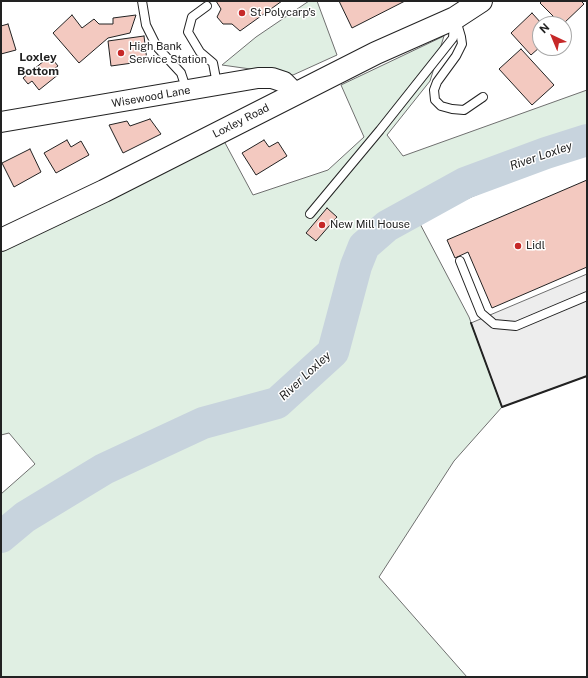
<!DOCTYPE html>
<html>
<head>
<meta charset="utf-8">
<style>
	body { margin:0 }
	#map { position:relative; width:588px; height:678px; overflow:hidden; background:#fff; font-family:"Public Sans",sans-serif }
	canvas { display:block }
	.frame { position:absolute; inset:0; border:2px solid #222; pointer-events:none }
	.north { position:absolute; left:532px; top:16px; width:40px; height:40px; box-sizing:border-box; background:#fff; border:1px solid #a7a7a7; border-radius:50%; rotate:316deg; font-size:11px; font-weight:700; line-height:16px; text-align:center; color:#222 }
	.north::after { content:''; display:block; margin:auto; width:14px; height:18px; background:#c62828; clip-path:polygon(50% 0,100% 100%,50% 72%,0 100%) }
</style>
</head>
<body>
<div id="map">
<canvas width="588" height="678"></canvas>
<div class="frame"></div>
<div class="north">N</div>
</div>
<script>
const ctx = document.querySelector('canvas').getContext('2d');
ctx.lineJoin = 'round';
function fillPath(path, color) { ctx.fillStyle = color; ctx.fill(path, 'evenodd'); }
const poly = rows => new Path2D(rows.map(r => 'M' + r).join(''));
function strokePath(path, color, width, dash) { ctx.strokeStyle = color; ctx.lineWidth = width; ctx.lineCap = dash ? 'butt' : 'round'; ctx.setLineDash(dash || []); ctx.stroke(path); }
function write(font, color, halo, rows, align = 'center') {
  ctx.font = font + ' "Public Sans",sans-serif'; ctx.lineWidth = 3; ctx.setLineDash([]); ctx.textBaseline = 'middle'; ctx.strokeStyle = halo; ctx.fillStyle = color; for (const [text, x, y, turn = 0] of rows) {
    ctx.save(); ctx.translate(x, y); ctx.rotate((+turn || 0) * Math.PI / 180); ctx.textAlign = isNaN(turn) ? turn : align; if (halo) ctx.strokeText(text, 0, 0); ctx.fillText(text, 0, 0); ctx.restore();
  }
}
const green = poly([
	[309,1,317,1,337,55,293,75,222,65,256,37,309,1],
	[444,36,430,81,387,135,403,156,587,90,587,147,418,220,469,317,502,407,454,461,379,577,467,677,1,677,1,494,35,464,9,433,1,435,1,250,224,141,253,195,328,170,364,137,341,85,444,36]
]);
const parking = poly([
	[587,274,587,376,502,407,471,323,587,274]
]);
const river = poly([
	[1,537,25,517,104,469,203,423,277,403,333,352,356,266,364,246,387,226,465,183,546,153,587,140]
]);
const building = poly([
	[216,1,282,1,240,31,232,24,223,24,217,17,221,9,216,1],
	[339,1,405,1,352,28,339,1],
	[542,1,581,1,584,4,563,24,561,24,540,3,542,1],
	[532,13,542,24,540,24,540,47,531,55,511,33,532,13],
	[72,15,82,28,94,19,99,24,113,24,113,18,136,15,130,33,108,38,79,63,53,33,72,15],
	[8,24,16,50,1,54,1,26,8,24],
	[144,36,147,61,111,66,108,41,144,36],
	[521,49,554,85,532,105,499,69,521,49],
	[50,56,58,66,54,69,59,74,39,90,32,81,28,84,23,78,50,56],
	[150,119,161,134,123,153,109,125,127,121,130,126,150,119],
	[67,140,71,147,81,141,89,155,56,173,44,153,67,140],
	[264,140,269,147,278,142,287,156,256,175,242,153,264,140],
	[30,149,41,172,14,187,2,163,30,149],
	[587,180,587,267,492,308,468,252,455,258,447,240,587,180],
	[327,208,337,217,316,241,306,233,327,208]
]);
const service = poly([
	[142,1,146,25,157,47,181,73,187,91],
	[207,6,192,17,188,32,200,52,213,63,217,84],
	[456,20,461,37,462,44,456,56,437,82,434,90,435,100,441,106,452,109,464,110,483,97],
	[310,214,380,130,453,38,454,21],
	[460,261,481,313,494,324,516,326,587,296]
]);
const tertiary = poly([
	[1,122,258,78,272,78,284,82,296,94]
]);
const secondary = poly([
	[1,240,104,191,376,53,455,18,481,1]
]);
const wall = poly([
	[471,323,502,407,587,376]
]);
const markers = [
	[242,13,4,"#c62828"],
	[121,53,4,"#c62828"],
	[322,225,4,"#c62828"],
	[518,246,4,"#c62828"]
];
const poiNames = [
	["St Polycarp's",250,13],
	["High Bank",129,47],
	["Service Station",129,60],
	["New Mill House",330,225],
	["Lidl",526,246]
];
const streetNames = [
	["Wisewood Lane",151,97,-10],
	["Loxley Road",241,121,-27]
];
const neighbourhoodNames = [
	["Loxley",38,57],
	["Bottom",38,71]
];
const waterNames = [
	["River Loxley",541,156,-19],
	["River Loxley",305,376,-43]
];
fillPath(green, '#e0efe3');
strokePath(green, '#6f6f6f', 1);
fillPath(parking, '#ededed');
strokePath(parking, '#6f6f6f', 1);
strokePath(river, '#c7d3dd', 32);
fillPath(building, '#f3c9c0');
strokePath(building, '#222', 1);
strokePath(service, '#222', 10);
strokePath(tertiary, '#222', 22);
strokePath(secondary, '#222', 24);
strokePath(service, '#fff', 8);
strokePath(tertiary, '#fff', 20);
strokePath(secondary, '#fff', 22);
strokePath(wall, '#222', 2);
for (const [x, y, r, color] of markers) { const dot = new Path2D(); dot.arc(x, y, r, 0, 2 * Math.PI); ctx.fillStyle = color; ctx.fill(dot); strokePath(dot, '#fff', 1.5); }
write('11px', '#222', '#fff', poiNames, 'left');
write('11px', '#222', '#fff', streetNames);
write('bold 12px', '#222', '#fff', neighbourhoodNames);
write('italic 12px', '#222', '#fff', waterNames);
</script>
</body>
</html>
